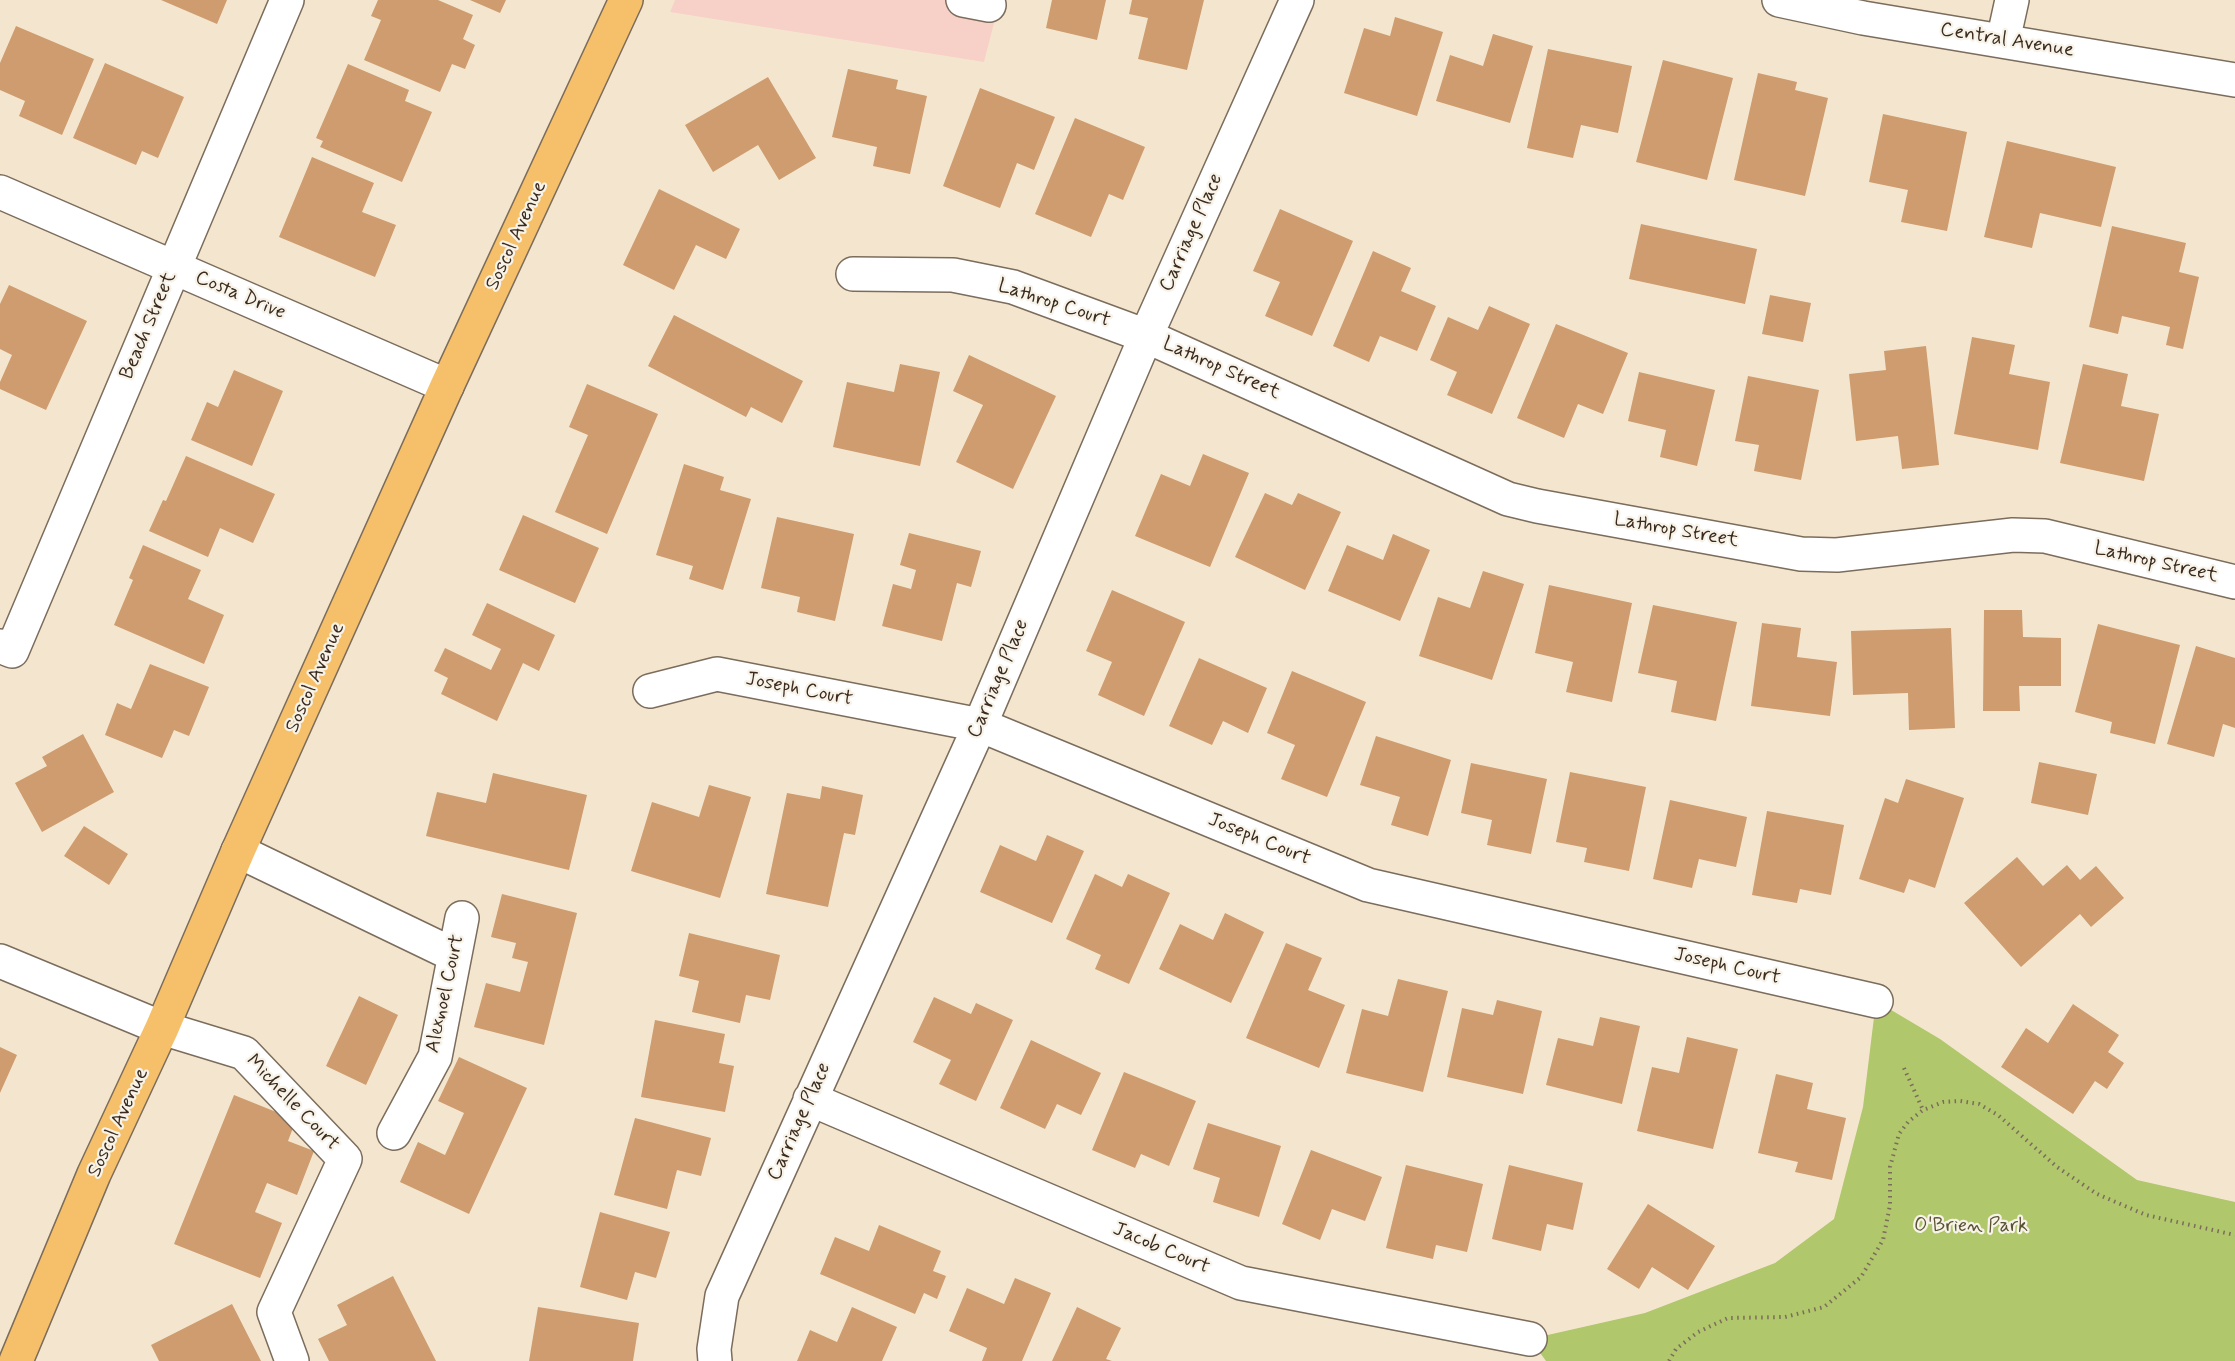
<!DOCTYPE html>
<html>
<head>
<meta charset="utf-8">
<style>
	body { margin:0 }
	canvas { display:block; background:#f4e6ce }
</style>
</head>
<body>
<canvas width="2235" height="1361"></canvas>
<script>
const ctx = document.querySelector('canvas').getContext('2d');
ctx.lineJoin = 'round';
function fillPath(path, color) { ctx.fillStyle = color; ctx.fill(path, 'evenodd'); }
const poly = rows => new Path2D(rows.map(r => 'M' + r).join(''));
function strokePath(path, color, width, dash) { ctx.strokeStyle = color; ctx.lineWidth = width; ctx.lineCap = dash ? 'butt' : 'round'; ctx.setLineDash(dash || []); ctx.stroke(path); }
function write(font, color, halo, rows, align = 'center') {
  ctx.font = font + ' Mynerve,sans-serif'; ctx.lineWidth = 4.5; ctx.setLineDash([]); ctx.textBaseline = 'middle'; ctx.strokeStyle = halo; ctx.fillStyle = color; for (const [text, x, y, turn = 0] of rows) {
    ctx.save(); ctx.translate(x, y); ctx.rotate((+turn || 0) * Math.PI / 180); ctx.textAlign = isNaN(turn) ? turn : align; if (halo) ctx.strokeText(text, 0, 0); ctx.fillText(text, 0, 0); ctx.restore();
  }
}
const built = poly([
	[675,0,1000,0,984,62,670,12]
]);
const green = poly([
	[1876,1001,1940,1039,2137,1180,2235,1202,2235,1361,1546,1361,1530,1339,1645,1313,1775,1263,1834,1219,1863,1107]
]);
const building = poly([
	[161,0,227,0,217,24],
	[378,0,438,0,473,15,463,39,475,45,465,69,452,64,440,92,364,60,381,20,371,16],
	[470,0,506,0,500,13],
	[1052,0,1106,0,1097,40,1046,28],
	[1132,0,1204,0,1187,70,1138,59,1148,18,1129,14],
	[1395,17,1443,32,1417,116,1344,93,1364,28,1390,36],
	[16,26,94,59,62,135,19,116,25,101,0,90,0,63],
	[1493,34,1533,46,1510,123,1436,101,1450,55,1483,66],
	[1548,49,1632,66,1618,133,1581,125,1573,158,1527,148],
	[1663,60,1733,78,1707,180,1636,162],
	[105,63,184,97,158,158,142,151,136,165,73,138],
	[348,64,409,90,405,101,432,112,402,182,320,147,323,141,316,138],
	[848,69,898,80,896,89,927,96,910,174,873,166,877,147,832,137],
	[1758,73,1797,82,1795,90,1828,98,1805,196,1734,180],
	[768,77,816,158,779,180,758,145,713,172,685,125],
	[980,88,1055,117,1034,170,1017,163,1000,208,943,186],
	[1883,114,1967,132,1947,231,1901,222,1908,190,1869,182],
	[1075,118,1145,147,1123,200,1109,194,1091,237,1035,214],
	[2007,141,2116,167,2101,227,2040,213,2032,248,1984,237],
	[312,157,374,183,362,212,396,225,375,277,279,237],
	[659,189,740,229,726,259,696,245,674,290,623,265],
	[1280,209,1353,241,1312,336,1265,316,1280,282,1253,271],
	[1641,224,1757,249,1745,304,1629,279],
	[2112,226,2186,243,2179,272,2199,277,2183,349,2166,345,2170,327,2122,316,2118,334,2089,327],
	[1373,251,1411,268,1401,291,1436,306,1417,351,1380,336,1369,362,1333,346],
	[9,285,87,321,46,410,0,389,0,382,12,355,0,349,0,304],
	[1770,295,1811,303,1803,342,1762,334],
	[1489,306,1530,324,1492,414,1447,395,1457,372,1430,360,1448,317,1478,330],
	[674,315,803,381,782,423,751,407,746,417,648,366],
	[1556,324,1628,353,1603,414,1578,404,1564,438,1517,418],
	[1972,337,2015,345,2009,374,2050,382,2038,450,1954,434],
	[1926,346,1939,465,1902,469,1898,436,1856,441,1849,374,1886,370,1884,351],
	[969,355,1056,396,1013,489,956,462,983,405,953,391],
	[900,364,940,372,920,466,833,447,847,382,894,392],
	[2083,364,2128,374,2121,406,2159,414,2144,481,2060,463],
	[234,370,283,391,252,466,191,440,207,402,218,407],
	[1639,372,1715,390,1697,466,1660,457,1666,430,1628,421],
	[1748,376,1819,390,1801,480,1754,471,1759,445,1735,441],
	[587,384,658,414,607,534,555,512,588,435,569,427],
	[1203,454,1249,473,1210,567,1135,536,1161,474,1190,486],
	[186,456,275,494,253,543,220,528,208,557,149,531,163,500,166,501],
	[684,464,724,477,720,490,751,499,723,590,689,579,693,566,656,555],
	[1265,493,1292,505,1298,493,1341,512,1305,590,1235,557],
	[523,515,599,548,575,603,499,570],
	[777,517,854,534,835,621,797,612,800,597,761,588],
	[909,533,981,551,971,587,957,583,942,641,882,626,893,584,911,589,916,570,900,565],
	[1393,534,1430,550,1400,621,1328,591,1347,545,1383,560],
	[143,545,201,570,188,599,224,615,204,664,114,625,133,580,129,578],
	[1483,571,1524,584,1492,680,1419,656,1438,597,1470,608],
	[1549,585,1632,603,1612,702,1566,692,1573,662,1535,653],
	[1112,590,1185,622,1144,716,1098,695,1112,662,1086,651],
	[487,603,555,635,539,671,523,663,497,721,441,694,448,678,434,671,445,648,491,670,501,649,472,635],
	[1653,605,1737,622,1716,721,1671,712,1677,681,1638,673],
	[1984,610,2022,610,2023,637,2061,638,2061,686,2019,686,2020,711,1983,711],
	[1762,623,1801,628,1797,657,1837,662,1830,716,1751,706],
	[2098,624,2180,645,2155,744,2110,733,2112,722,2075,712],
	[1951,628,1955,728,1909,730,1908,693,1853,695,1851,631],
	[2196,646,2235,658,2235,728,2223,724,2214,757,2167,744],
	[1199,658,1267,688,1248,733,1223,721,1212,745,1169,726],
	[150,664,209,687,189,736,174,730,162,758,105,735,117,703,131,709],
	[1292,671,1366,702,1327,797,1281,779,1295,745,1267,733],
	[83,734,114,792,42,832,15,783,47,766,42,757],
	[1376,736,1451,760,1428,836,1391,825,1400,797,1360,785],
	[2039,762,2097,774,2088,815,2031,803],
	[1471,763,1547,779,1531,854,1487,845,1492,820,1461,813],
	[1570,772,1646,787,1629,871,1584,862,1587,848,1556,842],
	[493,773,587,795,569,870,426,836,437,792,486,803],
	[1906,779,1964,798,1935,888,1909,879,1904,893,1859,879,1885,798,1898,803],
	[709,785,751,797,720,898,631,871,652,802,699,817],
	[822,786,863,795,855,835,844,833,828,907,766,894,787,793,820,799],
	[1670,800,1747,817,1736,867,1699,859,1692,888,1653,879],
	[1767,811,1844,825,1831,895,1800,889,1797,903,1752,895],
	[84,826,128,854,109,885,64,856],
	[1047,835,1084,851,1052,923,980,892,1000,845,1036,861],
	[2017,857,2043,886,2067,865,2080,880,2096,866,2124,898,2091,927,2080,914,2021,967,1964,903],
	[1095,874,1122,887,1128,874,1170,893,1129,984,1095,969,1101,955,1066,939],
	[502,894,577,913,544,1045,474,1027,486,983,520,992,528,962,512,958,516,943,491,937],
	[1225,913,1264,932,1231,1003,1159,969,1180,924,1213,940],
	[689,933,780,955,770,1000,746,995,740,1023,692,1012,699,981,679,976],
	[1286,943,1322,958,1308,990,1345,1005,1319,1068,1246,1038],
	[1398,979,1448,991,1423,1092,1346,1073,1362,1009,1388,1016],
	[359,996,398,1015,366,1085,326,1066],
	[934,997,971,1014,976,1003,1013,1020,976,1101,939,1084,951,1060,913,1042],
	[1497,1000,1542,1011,1523,1094,1447,1077,1462,1008,1493,1015],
	[2073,1004,2119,1035,2108,1052,2124,1063,2107,1089,2095,1081,2073,1114,2001,1067,2026,1028,2048,1043],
	[1600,1017,1640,1026,1622,1104,1546,1085,1558,1038,1593,1046],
	[655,1020,725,1034,719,1063,734,1066,725,1112,641,1097],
	[1687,1037,1738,1049,1713,1149,1637,1131,1652,1067,1679,1073],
	[1031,1040,1101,1073,1081,1115,1057,1104,1045,1129,1000,1108],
	[0,1047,17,1055,0,1093],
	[459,1057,527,1088,469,1214,400,1182,418,1142,445,1155,464,1113,438,1101],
	[1124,1072,1196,1101,1169,1166,1141,1154,1135,1168,1092,1150],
	[1776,1074,1813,1083,1807,1109,1846,1118,1832,1180,1795,1172,1798,1162,1758,1153],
	[234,1095,296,1120,288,1141,314,1151,297,1195,267,1183,255,1212,282,1223,260,1278,174,1244],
	[635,1118,711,1138,701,1176,677,1170,667,1209,614,1195],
	[1208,1123,1281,1146,1259,1217,1213,1202,1220,1178,1193,1169],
	[1311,1150,1382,1177,1365,1221,1332,1209,1320,1240,1282,1224],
	[1406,1165,1483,1184,1467,1252,1436,1245,1433,1259,1386,1248],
	[1509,1165,1583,1183,1573,1230,1547,1224,1541,1251,1492,1239],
	[1648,1204,1715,1246,1688,1290,1652,1267,1639,1289,1607,1269],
	[600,1212,670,1232,656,1278,635,1272,627,1300,580,1287],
	[879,1225,941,1251,933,1271,946,1276,937,1299,924,1293,915,1314,820,1274,835,1237,869,1251],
	[393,1276,436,1361,329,1361,318,1339,347,1325,337,1305],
	[1015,1278,1051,1293,1022,1361,982,1361,987,1348,949,1331,967,1288,1004,1304],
	[232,1304,261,1361,159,1361,151,1345],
	[538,1307,639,1323,633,1361,529,1361],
	[852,1307,897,1327,882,1361,797,1361,810,1330,837,1342],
	[1077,1307,1121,1328,1106,1359,1112,1361,1052,1361]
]);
const path = poly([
	[1904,1068,1923,1110],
	[1669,1361,1676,1349,1698,1332,1728,1318,1785,1317,1824,1307,1861,1277,1883,1240,1890,1205,1890,1167,1899,1134,1908,1122,1923,1110,1943,1102,1960,1101,1979,1104,1998,1115,2057,1167,2097,1194,2146,1215,2235,1235]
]);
const minor = poly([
	[963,0,989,5],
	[1779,0,1863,18,2235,80],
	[2003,41,2012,0],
	[0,192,447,386],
	[853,274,953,275,1013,287,1146,336,1508,499,1537,506,1801,554,1837,555,2013,535,2045,536,2235,582],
	[0,646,12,651,287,0],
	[650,691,717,674,980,725,1368,885,1876,1001],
	[238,851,454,955],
	[0,961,162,1028,244,1053,345,1159,274,1312,292,1361],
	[810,1099,1241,1283,1530,1339],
	[394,1133,435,1057,462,918],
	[715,1361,714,1349,722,1296,980,725,1146,336,1297,0]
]);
const major = poly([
	[16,1361,94,1174,162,1028,238,851,447,386,626,0]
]);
const streetNames = [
	["Central Avenue",2007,41,9],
	["Carriage Place",1192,233,-66],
	["Soscol Avenue",517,236,-65],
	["Costa Drive",240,296,23],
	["Lathrop Court",1054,304,18],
	["Beach Street",149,326,-67],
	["Lathrop Street",1221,369,24],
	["Lathrop Street",1676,531,10],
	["Lathrop Street",2156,563,13],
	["Soscol Avenue",316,678,-66],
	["Carriage Place",999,679,-67],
	["Joseph Court",799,690,11],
	["Joseph Court",1259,840,22],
	["Joseph Court",1727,967,13],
	["Alexnoel Court",446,994,-78],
	["Michelle Court",292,1103,46],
	["Carriage Place",800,1122,-66],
	["Soscol Avenue",119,1123,-65],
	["Jacob Court",1161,1249,23]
];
const parkNames = [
	["O'Brien Park",1971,1227]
];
fillPath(built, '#f7d1c8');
fillPath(green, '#b0c76c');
fillPath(building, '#ce9c6e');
strokePath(minor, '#7c6c5c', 36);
strokePath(major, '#7c6c5c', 36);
strokePath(path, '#7c6c5c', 4, [1.5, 4.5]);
strokePath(minor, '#fff', 33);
strokePath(major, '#f6c06b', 33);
write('20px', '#3b2a1e', '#f7f3e8', streetNames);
write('20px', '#585132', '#f7f3e8', parkNames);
</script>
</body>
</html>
